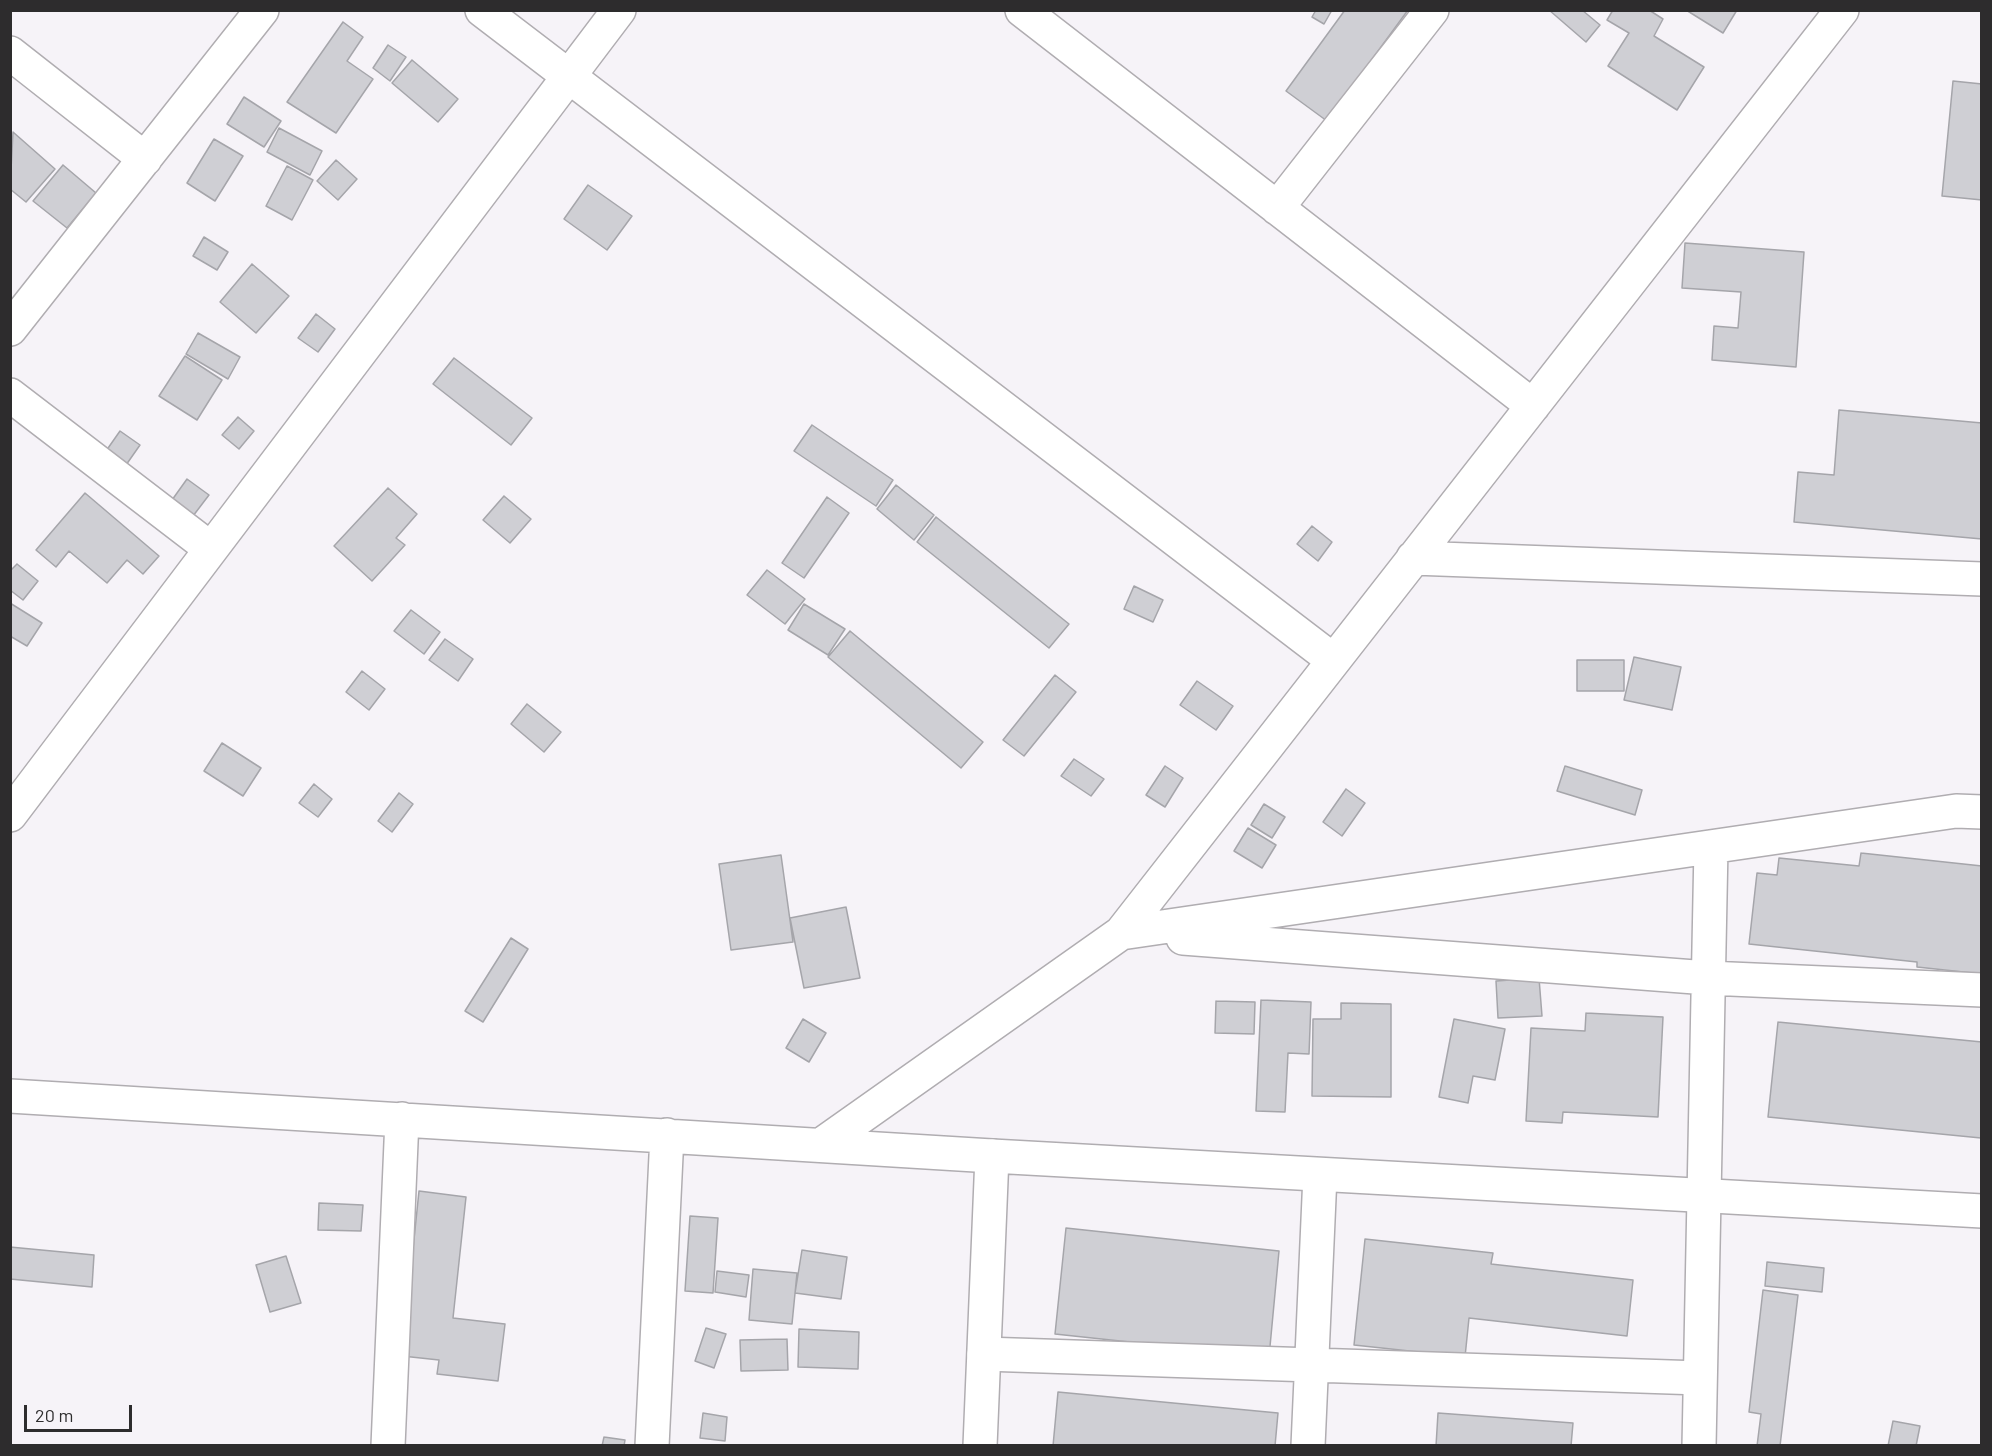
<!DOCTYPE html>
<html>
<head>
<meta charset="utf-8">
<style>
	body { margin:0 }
	#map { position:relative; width:1992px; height:1456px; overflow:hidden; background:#f6f3f8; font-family:Barlow,sans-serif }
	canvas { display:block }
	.frame { position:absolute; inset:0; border:12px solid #2d2c2d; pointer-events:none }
	.scale { position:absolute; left:24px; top:1405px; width:108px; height:27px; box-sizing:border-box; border:3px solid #2d2c2d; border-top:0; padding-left:8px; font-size:18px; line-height:21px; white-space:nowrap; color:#2d2c2d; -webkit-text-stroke:4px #f6f3f8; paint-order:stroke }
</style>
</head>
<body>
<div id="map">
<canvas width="1992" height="1456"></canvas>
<div class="frame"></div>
<div class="scale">20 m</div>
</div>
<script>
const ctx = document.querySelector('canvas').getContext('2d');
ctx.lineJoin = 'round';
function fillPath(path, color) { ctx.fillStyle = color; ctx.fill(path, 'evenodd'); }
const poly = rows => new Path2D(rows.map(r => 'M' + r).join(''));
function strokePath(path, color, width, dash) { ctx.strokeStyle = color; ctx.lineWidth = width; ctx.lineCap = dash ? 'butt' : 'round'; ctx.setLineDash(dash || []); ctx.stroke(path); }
const building = poly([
	[1316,10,1332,10,1324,24,1312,17,1316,10],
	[1345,10,1408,10,1327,121,1286,91,1345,10],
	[1549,10,1582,10,1600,25,1586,42,1549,10],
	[1613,10,1649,10,1663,19,1654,36,1704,67,1677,110,1608,66,1629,33,1607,20,1613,10],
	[1686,10,1737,10,1723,33,1686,10],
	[343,22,363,37,347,61,373,79,336,133,287,102,343,22],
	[388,45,406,57,390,81,373,68,388,45],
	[412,60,458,99,438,122,392,83,412,60],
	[1953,81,1982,84,1982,200,1942,196,1953,81],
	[244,97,281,121,264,147,227,124,244,97],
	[279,128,322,151,310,175,267,152,279,128],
	[13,132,55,169,26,202,10,189,13,132],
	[214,139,243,156,215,201,187,183,214,139],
	[336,160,357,179,338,200,317,181,336,160],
	[63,165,96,193,67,228,33,201,63,165],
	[287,166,313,180,292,220,266,206,287,166],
	[588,185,632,216,607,250,564,219,588,185],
	[204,237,228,252,217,270,193,256,204,237],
	[1685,243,1804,252,1796,367,1712,360,1714,326,1738,328,1741,292,1682,288,1685,243],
	[252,264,289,296,256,333,220,302,252,264],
	[316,314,335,329,318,352,298,338,316,314],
	[198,333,240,357,228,379,186,354,198,333],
	[185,356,222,380,197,420,159,396,185,356],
	[454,358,532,418,511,445,433,384,454,358],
	[1839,410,1982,423,1982,539,1794,522,1798,472,1834,475,1839,410],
	[238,417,254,431,239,449,222,435,238,417],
	[812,425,893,480,876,506,794,451,812,425],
	[120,431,140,445,126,465,106,451,120,431],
	[187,479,209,495,193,516,172,500,187,479],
	[896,485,934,515,914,540,877,509,896,485],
	[388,488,417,514,396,538,405,545,372,581,334,546,388,488],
	[85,493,159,556,143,574,127,560,107,583,69,551,56,567,36,550,85,493],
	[504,496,531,519,510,543,483,520,504,496],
	[827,497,849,513,804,578,782,563,827,497],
	[936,517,1069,624,1049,648,917,542,936,517],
	[1312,526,1332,542,1318,561,1297,544,1312,526],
	[17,564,38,581,23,600,10,590,10,571,17,564],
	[767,570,805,599,785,624,747,595,767,570],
	[1134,586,1163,600,1153,622,1124,609,1134,586],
	[10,603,42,623,27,646,10,636,10,603],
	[804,604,845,629,828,655,788,630,804,604],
	[411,610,440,632,424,654,394,631,411,610],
	[850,631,983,742,961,768,828,657,850,631],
	[445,639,473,659,458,681,429,660,445,639],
	[1634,657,1681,667,1672,710,1624,700,1634,657],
	[1577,660,1624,660,1624,691,1577,691,1577,660],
	[362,671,385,689,369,710,346,692,362,671],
	[1055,675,1076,692,1024,756,1003,740,1055,675],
	[1197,681,1233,706,1216,730,1180,705,1197,681],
	[527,704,561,732,544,752,511,724,527,704],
	[222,743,261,768,243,796,204,771,222,743],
	[1074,759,1104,779,1091,796,1061,776,1074,759],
	[1165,766,1183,778,1165,807,1146,795,1165,766],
	[1565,766,1642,790,1635,815,1557,791,1565,766],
	[314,784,332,799,318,817,299,803,314,784],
	[1346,789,1365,803,1342,836,1323,822,1346,789],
	[399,793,413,804,392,832,378,821,399,793],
	[1264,804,1285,817,1272,838,1251,825,1264,804],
	[1248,828,1276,845,1262,868,1234,851,1248,828],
	[1861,853,1982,866,1982,974,1917,967,1917,962,1749,944,1757,873,1777,875,1779,858,1859,866,1861,853],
	[781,855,793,942,731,950,719,864,781,855],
	[846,907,860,978,804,988,790,918,846,907],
	[511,938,528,949,483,1022,465,1011,511,938],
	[1539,978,1542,1016,1498,1018,1496,981,1539,978],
	[1261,1000,1311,1002,1309,1054,1288,1053,1285,1112,1256,1111,1261,1000],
	[1216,1001,1255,1002,1254,1034,1215,1033,1216,1001],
	[1341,1003,1391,1004,1391,1097,1312,1096,1313,1019,1341,1019,1341,1003],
	[1586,1013,1663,1017,1658,1117,1563,1112,1562,1123,1526,1121,1531,1028,1585,1031,1586,1013],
	[803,1019,826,1033,809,1062,786,1048,803,1019],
	[1454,1019,1505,1029,1495,1080,1473,1076,1468,1103,1439,1097,1454,1019],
	[1778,1022,1982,1042,1981,1138,1768,1117,1778,1022],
	[419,1191,466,1197,453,1318,505,1324,498,1381,437,1374,439,1360,402,1356,419,1191],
	[319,1203,363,1205,361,1231,318,1230,319,1203],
	[690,1216,718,1218,713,1293,685,1291,690,1216],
	[1066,1228,1279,1251,1269,1357,1055,1334,1066,1228],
	[1365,1239,1493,1253,1491,1264,1633,1280,1627,1336,1469,1318,1465,1357,1354,1345,1365,1239],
	[10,1247,94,1255,92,1287,10,1279,10,1247],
	[802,1250,847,1257,841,1299,795,1293,802,1250],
	[286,1256,301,1303,270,1312,256,1265,286,1256],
	[1767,1262,1824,1268,1822,1292,1765,1286,1767,1262],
	[753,1269,797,1273,792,1324,749,1320,753,1269],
	[717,1271,749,1275,746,1297,715,1292,717,1271],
	[1763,1290,1798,1295,1780,1446,1757,1446,1761,1414,1749,1412,1763,1290],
	[706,1328,726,1334,714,1368,695,1361,706,1328],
	[799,1329,859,1332,858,1369,798,1367,799,1329],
	[787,1339,788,1370,741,1371,740,1340,787,1339],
	[1058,1392,1278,1413,1275,1446,1053,1446,1058,1392],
	[703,1413,727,1417,725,1441,700,1438,703,1413],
	[1438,1413,1573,1423,1571,1446,1436,1446,1438,1413],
	[1893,1421,1920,1426,1916,1446,1888,1446,1893,1421],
	[604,1437,625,1440,624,1446,602,1446,604,1437]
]);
const minor = poly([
	[482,10,1333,660],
	[1022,10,1533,406],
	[10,53,145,159],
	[1277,208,1432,10],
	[10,329,262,10],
	[10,395,211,549],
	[1413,558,1982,579],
	[10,815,619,10],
	[1121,933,1842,10],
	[1183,938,1708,978,1982,990],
	[10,1096,992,1156],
	[821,1145,1121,933,1956,811,1982,812],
	[984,1354,1700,1378],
	[388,1446,402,1119],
	[652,1446,667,1135],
	[1308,1446,1320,1175],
	[1699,1446,1711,847]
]);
const tertiary = poly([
	[980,1446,992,1156,1982,1211]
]);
fillPath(building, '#cfcfd4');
strokePath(building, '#a5a5aa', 1.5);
strokePath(minor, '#b0adb1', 36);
strokePath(tertiary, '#b0adb1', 36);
strokePath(minor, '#fff', 33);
strokePath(tertiary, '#fff', 33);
</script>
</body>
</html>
